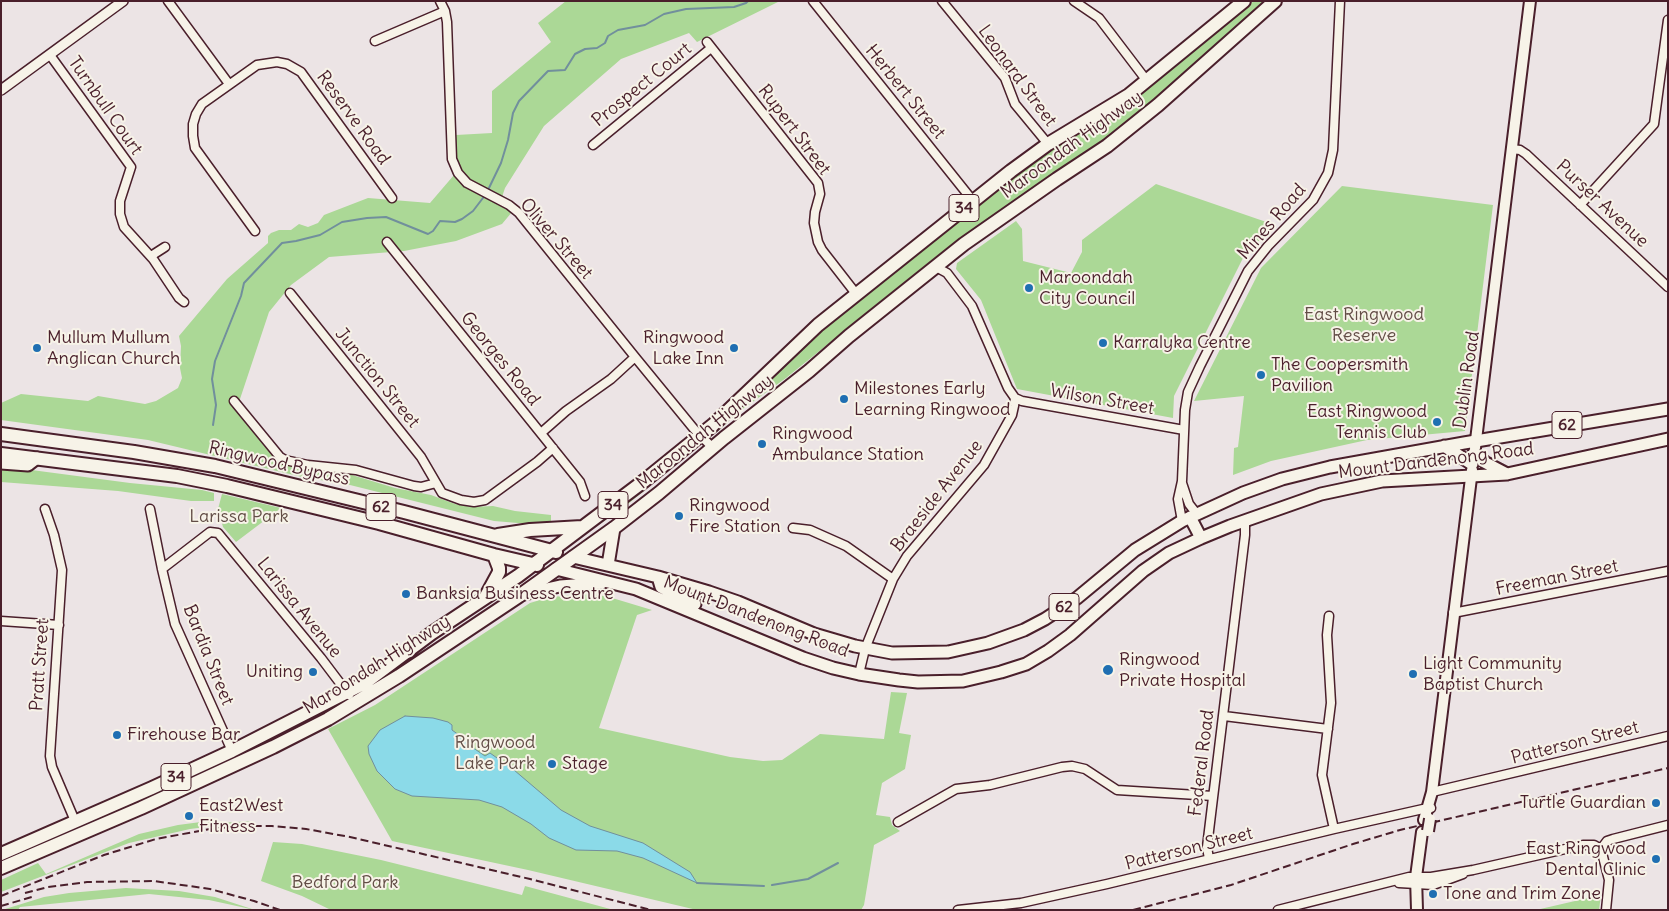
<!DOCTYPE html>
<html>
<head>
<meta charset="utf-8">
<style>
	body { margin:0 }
	#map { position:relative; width:1669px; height:911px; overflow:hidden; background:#ece4e5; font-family:Delius,sans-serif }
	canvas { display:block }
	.frame { position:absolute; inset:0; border:2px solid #4a1f2b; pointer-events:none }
</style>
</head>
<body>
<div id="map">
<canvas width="1669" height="911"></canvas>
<div class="frame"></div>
</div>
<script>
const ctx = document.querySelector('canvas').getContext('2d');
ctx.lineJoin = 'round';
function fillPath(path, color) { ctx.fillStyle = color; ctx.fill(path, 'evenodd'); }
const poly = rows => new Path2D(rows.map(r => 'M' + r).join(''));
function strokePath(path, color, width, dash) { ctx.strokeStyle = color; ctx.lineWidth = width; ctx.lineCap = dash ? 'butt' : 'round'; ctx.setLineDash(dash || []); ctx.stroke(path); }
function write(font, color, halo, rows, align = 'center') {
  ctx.font = font + ' Delius,sans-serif'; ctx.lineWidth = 4; ctx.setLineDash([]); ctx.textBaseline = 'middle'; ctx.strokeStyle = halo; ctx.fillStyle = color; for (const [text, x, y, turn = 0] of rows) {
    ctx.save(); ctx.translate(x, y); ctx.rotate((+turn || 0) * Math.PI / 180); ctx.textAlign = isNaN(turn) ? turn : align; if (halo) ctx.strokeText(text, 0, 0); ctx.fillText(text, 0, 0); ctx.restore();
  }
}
const green = poly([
	[566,1,655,2,780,1,697,42,689,33,621,59,544,126,505,188,502,197,470,180,460,169,456,159,456,135,492,133,492,91,551,42,538,23],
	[1254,1,1265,1,1146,108,1103,141,936,257,786,378,740,411,717,432,715,431,810,339,846,310,1021,171],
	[454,175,464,187,512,212,502,224,456,241,404,251,329,257,291,285,269,312,239,402,234,406,278,462,313,470,352,475,395,488,431,495,455,504,472,507,493,506,515,511,551,515,551,522,530,524,494,521,350,485,302,477,148,440,1,420,1,403,21,394,88,401,98,396,145,404,156,401,178,388,182,378,180,368,181,346,179,336,227,279,268,243,268,236,271,233,279,230,291,230,299,224,308,227,318,223,324,215,368,198,430,203],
	[1156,184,1275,225,1244,256,1174,396,1173,418,1017,389,981,300,956,269,957,263,1016,221,1022,229,1023,261,1071,273,1082,252,1082,240],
	[1342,186,1493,205,1465,431,1367,440,1271,461,1233,475,1234,448,1238,447,1244,396,1194,401,1261,268],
	[1,469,24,469,130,483,202,490,214,493,214,501,191,501,118,491,1,482],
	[643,490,644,491,623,508,571,544,570,543],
	[222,494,281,508,236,542,223,527,218,509],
	[592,594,609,597,652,610,637,615,599,728,730,757,763,761,782,760,820,734,884,739,891,692,907,693,899,733,911,735,905,769,882,783,876,815,890,817,892,825,900,831,874,845,864,905,861,910,697,910,528,870,392,841,328,729,375,705,530,603,550,597],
	[216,820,218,823,254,821,190,829,129,843,1,892,1,880,38,863,46,874,139,834,178,825],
	[273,842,302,844,381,860,522,895,525,886,614,910,331,910,302,896,261,881],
	[126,888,179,891,215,897,255,910,209,900,149,894,20,907,18,910,2,910,44,897,69,893],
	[1601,895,1599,910,1536,910]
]);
const water = poly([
	[405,716,433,718,448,722,452,725,452,730,467,741,466,743,485,756,490,753,514,770,561,810,590,826,643,843,690,872,697,883,643,858,617,851,576,850,549,838,531,824,502,807,479,800,412,796,395,789,377,771,369,754,368,746,380,730,405,716]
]);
const stream = poly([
	[488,190,501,163,508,140,513,113,519,101,548,71,565,70,575,54,585,49,597,48,605,43,608,36,618,30,645,25,664,14,686,9,734,7,746,3,748,1],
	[213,425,216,405,212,379,215,361,241,296,244,283,282,243,296,241,320,235,342,222,367,218,386,217,428,234,433,231,440,221,455,222,462,219,473,211,486,194],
	[697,883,764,886],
	[772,885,808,879,838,863]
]);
const minor = poly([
	[168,1,229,84],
	[440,1,445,11,447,22,452,159,458,173,467,183,509,205,519,213,635,357,694,429,713,448],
	[813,1,973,201],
	[942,1,1005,78,1015,104,1048,144],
	[1074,1,1099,18,1147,81],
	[375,41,445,11],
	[707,42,818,183,820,194,815,212,814,223,818,242,822,250,857,295],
	[50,55,131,167,120,201,120,214,124,227,153,259,179,298,184,302],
	[593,145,711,48],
	[1512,149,1520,150,1526,154,1668,287],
	[1580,205,1654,124,1668,20],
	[255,231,195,148,193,136,193,124,196,114,202,104,257,65,277,62,287,64,301,72,392,198],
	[387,242,580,482,585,496],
	[151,256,165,247],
	[290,293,421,457,442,493,461,500,474,502,485,500,537,462,553,448],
	[1015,398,1022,401,1184,430],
	[234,401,280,457,285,460,308,465,356,470,414,486,421,487,436,483],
	[541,433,566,411,611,379,635,357],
	[1182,483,1189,504,1196,513],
	[45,509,54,535,62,570,50,756,52,767,75,821],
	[150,509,162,569,175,624,232,751],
	[1182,521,1178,499,1182,481,1185,410,1188,392,1200,366,1248,271,1268,246,1313,200,1328,173,1333,150,1340,1],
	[793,528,810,530,846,546,893,579],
	[162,569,210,532,218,533,321,658,349,695],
	[1453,613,1668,571],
	[1329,616,1327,635,1331,703,1322,775,1334,829],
	[1,621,59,625],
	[859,674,865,649,893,579,907,556,984,465,1012,415,1014,406,1015,398,1008,388,972,306,947,273,936,267],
	[1224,716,1328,729],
	[1432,792,1668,736],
	[898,822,956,789,990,785,1062,767,1072,766,1085,769,1117,790,1213,796],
	[1601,849,1607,841,1613,839,1668,825],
	[1601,849,1609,880,1606,910],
	[1209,859,1207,847,1245,535,1245,521],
	[1399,883,1433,885,1463,874],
	[958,910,1021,903,1107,884,1334,829,1423,809,1431,808],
	[1278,910,1409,877,1431,877,1473,870,1583,845,1594,845,1601,849]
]);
const tertiary = poly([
	[1,90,123,1]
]);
const secondary = poly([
	[1475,448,1530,1],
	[1424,820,1432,792,1472,470],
	[1417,910,1416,877,1422,832]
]);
const primary = poly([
	[1444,446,1472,464],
	[1474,453,1486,463,1507,474],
	[1,463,28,465,37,458],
	[1190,517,1201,538],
	[573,557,658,577,709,592,738,602,814,634,855,646,892,653,948,652,988,643,1024,630,1045,619,1077,598,1135,550,1182,521,1243,493,1282,479,1330,467,1464,443,1668,409],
	[608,565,614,528],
	[556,569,636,589,803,658,833,668,859,674,899,680,918,682,963,681,1001,672,1026,664,1048,651,1070,635,1143,571,1169,553,1201,538,1230,526,1321,494,1382,481,1507,474,1668,439],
	[658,577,661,587,695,604],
	[524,594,560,586,602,583]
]);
const trunk = poly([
	[1,434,134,452,215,466,404,512,556,552],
	[1,454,177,476,227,486,379,523,494,555,537,565],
	[498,535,530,530,582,527],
	[486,596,499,572,499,568,494,555],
	[1,854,152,788,232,751,365,683,432,633,518,576,644,481,713,425,818,325,1011,171,1048,144,1129,95,1244,1],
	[1,868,141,808,273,747,328,719,399,676,519,596,614,528,659,493,724,438,809,371,849,336,964,244,1057,179,1107,146,1158,105,1275,1]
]);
const rail = poly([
	[25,893,48,887,87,882,154,881,210,889,254,901,280,910],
	[1,896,104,855,156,839,210,829,244,826,272,826,306,829,350,837,530,879,651,910],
	[1,906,35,896],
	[1133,910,1231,885,1353,844,1400,830,1668,768]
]);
const secondaryBridge = poly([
	[1428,831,1430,819]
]);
const markers = [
	[1029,288,5,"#1f6fb2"],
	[1103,343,5,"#1f6fb2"],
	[37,348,5,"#1f6fb2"],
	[734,348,5,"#1f6fb2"],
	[1261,375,5,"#1f6fb2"],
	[844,399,5,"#1f6fb2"],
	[1437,422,5,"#1f6fb2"],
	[762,444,5,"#1f6fb2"],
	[679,516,5,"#1f6fb2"],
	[406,594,5,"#1f6fb2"],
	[1108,670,6,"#1f6fb2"],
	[313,672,5,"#1f6fb2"],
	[1413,674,5,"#1f6fb2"],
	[117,735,5,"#1f6fb2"],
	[552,764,5,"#1f6fb2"],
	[1656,803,5,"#1f6fb2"],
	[189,816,5,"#1f6fb2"],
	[1656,859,5,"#1f6fb2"],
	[1433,894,5,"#1f6fb2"]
];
const shields = [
	[964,208,30],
	[1567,425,30],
	[613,505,30],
	[381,507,30],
	[1064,607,30],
	[176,777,30]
];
const shieldNames = [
	["34",964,208],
	["62",1567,425],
	["34",613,505],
	["62",381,507],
	["62",1064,607],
	["34",176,777]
];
const streetNames = [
	["Leonard Street",1017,76,54],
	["Prospect Court",642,85,-39],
	["Herbert Street",905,92,51],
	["Turnbull Court",105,106,55],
	["Reserve Road",353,118,54],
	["Rupert Street",794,130,53],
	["Maroondah Highway",1072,145,-36],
	["Purser Avenue",1602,204,43],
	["Mines Road",1272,222,-49],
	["Oliver Street",556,239,49],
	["Georges Road",500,359,51],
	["Junction Street",377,378,51],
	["Dublin Road",1467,380,-82],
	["Wilson Street",1102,400,10],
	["Maroondah Highway",705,432,-39],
	["Mount Dandenong Road",1436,461,-7],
	["Ringwood Bypass",279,464,13],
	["Braeside Avenue",937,496,-52],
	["Freeman Street",1557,578,-11],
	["Larissa Avenue",299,608,51],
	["Mount Dandenong Road",756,617,21],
	["Bardia Street",208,655,68],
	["Pratt Street",40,665,-86],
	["Maroondah Highway",377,665,-32],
	["Patterson Street",1575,743,-14],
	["Federal Road",1202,763,-83],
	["Patterson Street",1189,849,-14]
];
const poiNames = [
	["Maroondah",1039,278],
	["City Council",1039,299],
	["Mullum Mullum",47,338],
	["Anglican Church",47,359],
	["Ringwood",724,338,"right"],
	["Lake Inn",724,359,"right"],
	["Karralyka Centre",1113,343],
	["The Coopersmith",1271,365],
	["Pavilion",1271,386],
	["Milestones Early",854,389],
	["Learning Ringwood",854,410],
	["East Ringwood",1427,412,"right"],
	["Tennis Club",1427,433,"right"],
	["Ringwood",772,434],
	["Ambulance Station",772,455],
	["Ringwood",689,506],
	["Fire Station",689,527],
	["Banksia Business Centre",416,594],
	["Ringwood",1119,660],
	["Private Hospital",1119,681],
	["Light Community",1423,664],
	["Baptist Church",1423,685],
	["Uniting",303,672,"right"],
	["Firehouse Bar",127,735],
	["Stage",562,764],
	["Turtle Guardian",1646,803,"right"],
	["East2West",199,806],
	["Fitness",199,827],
	["East Ringwood",1646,849,"right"],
	["Dental Clinic",1646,870,"right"],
	["Tone and Trim Zone",1443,894]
];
const parkNames = [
	["East Ringwood",1364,315],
	["Reserve",1364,336],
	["Larissa Park",239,517],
	["Ringwood",495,743],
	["Lake Park",495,764],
	["Bedford Park",345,883]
];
fillPath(green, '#abd896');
fillPath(water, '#8bdae8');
strokePath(water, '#718f9c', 1);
strokePath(stream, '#718f9c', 2);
strokePath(minor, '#4a1f2b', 11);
strokePath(tertiary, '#4a1f2b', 12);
strokePath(secondary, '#4a1f2b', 14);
strokePath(primary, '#4a1f2b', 15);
strokePath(trunk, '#4a1f2b', 16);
strokePath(minor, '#f7f3e8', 8);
strokePath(tertiary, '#f7f3e8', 9);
strokePath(secondary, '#f7f3e8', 10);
strokePath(primary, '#f7f3e8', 11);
strokePath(trunk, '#f7f3e8', 12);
strokePath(rail, '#4a1f2b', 2, [8, 4]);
strokePath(secondaryBridge, '#4a1f2b', 14, []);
strokePath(secondaryBridge, '#f7f3e8', 10);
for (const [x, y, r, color] of markers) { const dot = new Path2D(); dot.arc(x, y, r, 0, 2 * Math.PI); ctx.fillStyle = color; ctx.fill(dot); strokePath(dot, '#f7f3e8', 2); }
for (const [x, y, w] of shields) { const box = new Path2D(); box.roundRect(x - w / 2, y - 13.5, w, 27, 4); ctx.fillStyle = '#f7f3e8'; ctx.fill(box); strokePath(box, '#4a1f2b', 1); }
write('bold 16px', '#4a1f2b', null, shieldNames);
write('18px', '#4a1f2b', '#f7f3e8', streetNames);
write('18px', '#4a1f2b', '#f7f3e8', poiNames, 'left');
write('18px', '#624d46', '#f7f3e8', parkNames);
</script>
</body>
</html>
